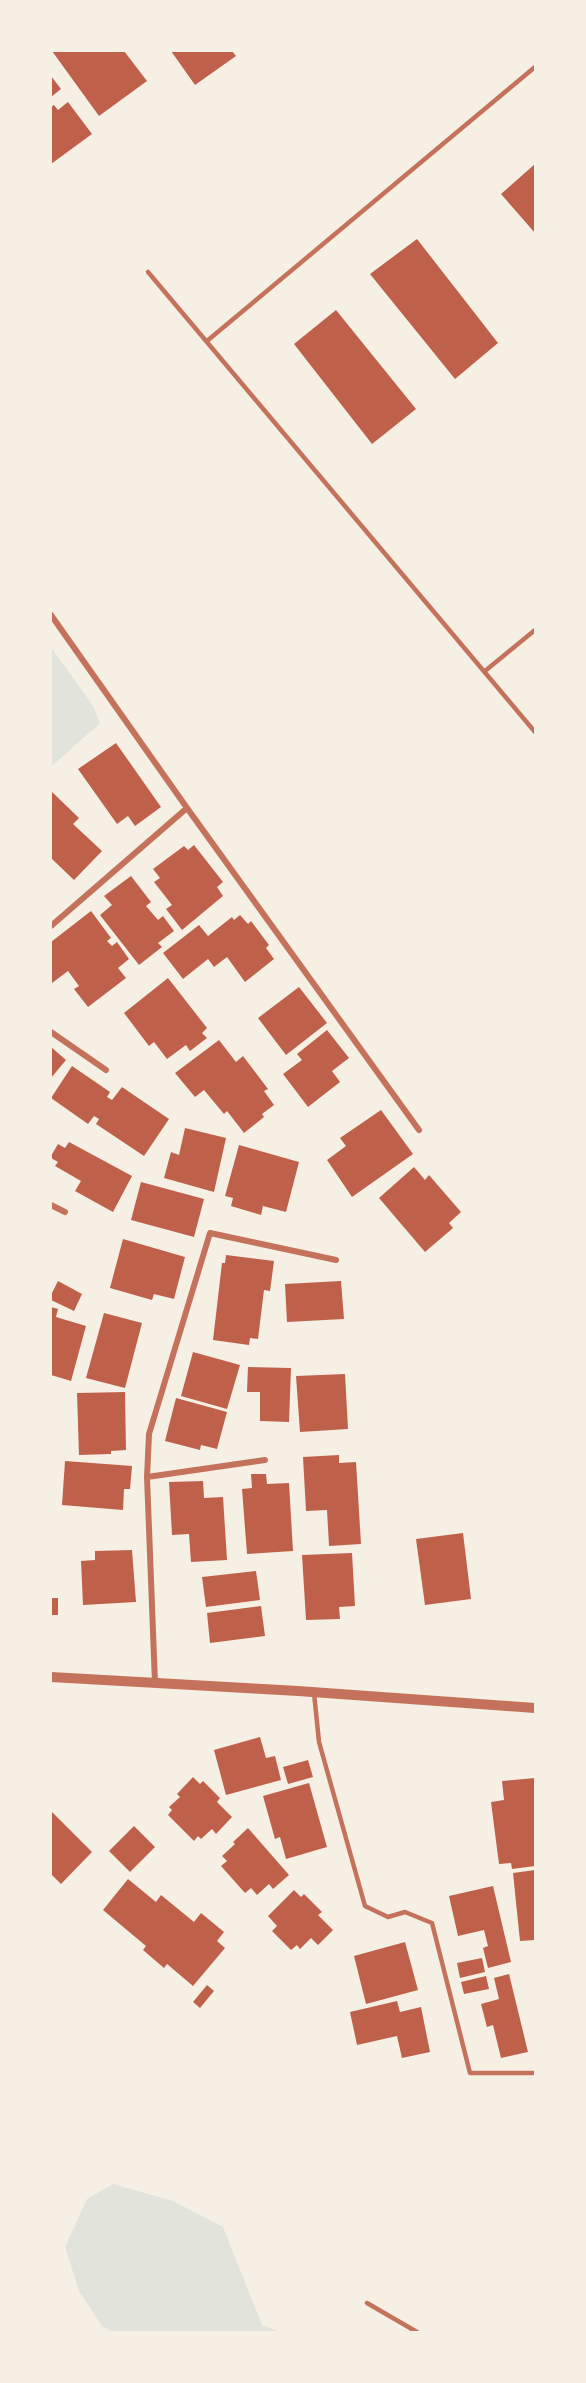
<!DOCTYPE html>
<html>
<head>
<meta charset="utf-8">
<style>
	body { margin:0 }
	#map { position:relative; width:586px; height:2383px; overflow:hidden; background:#f6efe4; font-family:"Libre Baskerville",serif }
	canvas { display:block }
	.frame { position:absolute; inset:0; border:52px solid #f6efe4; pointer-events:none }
</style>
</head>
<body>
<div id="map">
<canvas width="586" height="2383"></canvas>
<div class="frame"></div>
</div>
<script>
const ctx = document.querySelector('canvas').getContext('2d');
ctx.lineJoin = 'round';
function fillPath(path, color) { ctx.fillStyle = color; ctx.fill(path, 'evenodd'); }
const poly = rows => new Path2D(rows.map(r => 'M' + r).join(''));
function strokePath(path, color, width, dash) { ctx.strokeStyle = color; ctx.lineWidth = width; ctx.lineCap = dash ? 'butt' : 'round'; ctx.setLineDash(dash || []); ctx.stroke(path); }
const green = poly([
	[51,647,94,707,100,723,51,767],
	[113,2184,173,2201,223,2227,262,2325,280,2332,112,2332,102,2326,79,2291,65,2247,87,2199]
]);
const building = poly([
	[52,51,124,51,147,81,99,116],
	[171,51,232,51,236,56,195,85],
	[51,76,61,89,51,97],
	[68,102,92,134,51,164,51,107,54,105,58,110],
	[535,164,535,233,501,194],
	[417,239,498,343,455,379,370,274],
	[336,310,416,409,372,444,294,344],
	[116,743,161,807,135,826,128,816,117,824,78,769],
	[51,791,79,818,73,824,102,851,74,880,51,858],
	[194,845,223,882,217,887,223,896,182,930,166,909,172,905,154,882,160,878,153,869,184,846,188,850],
	[131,876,151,902,146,906,158,920,163,916,174,931,158,943,162,947,139,965,100,915,112,905,104,896],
	[91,911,111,938,107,941,112,946,117,942,129,959,118,968,126,978,88,1007,74,989,79,986,68,971,52,983,51,982,51,942],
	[240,915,248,924,251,921,269,945,266,948,274,959,245,982,227,957,214,967,208,959,183,979,163,953,199,925,208,936,232,917,234,920],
	[168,978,207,1028,202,1033,207,1038,190,1051,186,1045,167,1059,154,1042,149,1046,124,1013],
	[299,987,327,1023,286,1055,258,1018],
	[327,1030,349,1058,332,1071,340,1082,308,1107,283,1074,302,1060,297,1054],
	[219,1040,236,1062,243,1056,268,1089,264,1091,274,1105,262,1114,264,1117,244,1133,227,1111,224,1114,204,1090,195,1097,175,1073],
	[51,1047,66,1060,51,1078],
	[72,1066,110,1092,107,1097,112,1100,122,1087,169,1119,144,1156,96,1124,99,1119,94,1116,88,1124,51,1098],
	[381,1110,413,1154,352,1197,327,1160,346,1146,340,1138],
	[185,1128,226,1138,214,1192,164,1178,171,1152,179,1155],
	[69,1142,132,1176,113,1212,75,1191,81,1181,55,1166,58,1162,51,1158,51,1156,58,1144,65,1148],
	[239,1145,299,1162,286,1212,263,1206,261,1215,231,1206,233,1198,225,1196],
	[414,1167,425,1180,429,1175,461,1212,449,1223,453,1228,425,1252,379,1198],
	[141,1182,204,1199,194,1237,131,1220],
	[123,1239,185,1257,174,1299,154,1294,152,1300,110,1288],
	[226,1255,274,1261,270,1291,264,1290,258,1339,250,1338,249,1345,213,1340,222,1263,225,1263],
	[58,1281,82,1294,74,1311,51,1300,51,1295],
	[341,1281,344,1319,287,1322,285,1284],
	[51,1307,58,1309,56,1317,86,1326,71,1381,51,1375],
	[104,1313,142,1323,125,1388,86,1378],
	[193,1352,240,1365,227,1409,181,1396],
	[248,1367,291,1368,289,1422,260,1421,260,1392,247,1392],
	[345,1374,348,1429,300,1432,296,1376],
	[125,1392,126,1450,111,1451,111,1454,79,1455,77,1393],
	[176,1398,227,1412,217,1449,201,1445,200,1450,165,1441],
	[339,1455,339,1463,356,1462,361,1544,329,1546,327,1510,306,1511,303,1457],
	[65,1461,132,1466,130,1489,124,1489,123,1510,62,1505],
	[251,1474,266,1474,267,1484,289,1483,293,1551,247,1554,242,1489,252,1488],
	[203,1481,204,1498,223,1497,227,1560,191,1562,189,1534,172,1535,169,1482],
	[463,1533,471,1599,425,1605,416,1539],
	[132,1550,136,1602,83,1605,81,1561,95,1560,95,1551],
	[352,1553,355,1606,339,1607,340,1619,306,1620,302,1555],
	[256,1571,260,1600,206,1607,202,1577],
	[51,1598,58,1598,58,1615,51,1615],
	[261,1606,265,1636,210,1643,207,1613],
	[260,1737,266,1758,275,1756,281,1780,226,1795,214,1750],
	[308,1760,313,1777,288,1784,283,1767],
	[193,1777,200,1784,203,1781,220,1798,217,1802,232,1817,216,1834,212,1829,201,1839,198,1836,194,1841,168,1815,172,1810,169,1807,180,1797,177,1794],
	[535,1778,535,1866,512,1869,511,1863,499,1864,491,1802,504,1800,502,1781],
	[309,1783,327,1847,286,1859,280,1837,275,1839,263,1796],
	[51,1811,92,1852,61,1884,51,1874],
	[134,1826,155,1847,130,1872,109,1851],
	[248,1828,289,1875,273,1889,269,1884,257,1895,251,1888,245,1893,221,1866,227,1861,222,1856,235,1844,233,1842],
	[535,1870,535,1940,520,1941,513,1873],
	[128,1879,156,1902,161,1895,194,1922,201,1913,224,1932,217,1941,225,1948,193,1986,167,1964,164,1968,143,1950,146,1946,103,1910],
	[493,1886,511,1962,488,1968,483,1948,488,1946,484,1930,458,1936,449,1896],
	[294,1890,301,1897,304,1894,322,1912,318,1915,333,1930,318,1945,311,1938,300,1949,297,1945,291,1950,272,1931,277,1926,268,1916],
	[405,1942,418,1990,366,2004,354,1956],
	[482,1958,485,1972,460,1978,457,1963],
	[509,1974,528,2052,501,2058,493,2025,487,2027,481,2004,499,1999,494,1978],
	[486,1976,489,1989,464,1994,461,1982],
	[207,1985,214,1991,200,2008,193,2002],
	[397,2001,400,2012,421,2007,430,2052,402,2058,397,2036,357,2045,350,2012]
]);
const service = poly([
	[148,272,535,732],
	[207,341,535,67],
	[485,671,535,630],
	[314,1693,319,1742,365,1906,388,1917,405,1912,432,1923,470,2073,535,2073],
	[367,2303,417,2332]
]);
const minor = poly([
	[51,615,187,808,419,1130],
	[51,926,187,808],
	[51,1032,106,1070],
	[51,1205,65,1212],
	[147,1477,149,1434,210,1233,336,1260],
	[155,1683,147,1477,265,1460]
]);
const tertiary = poly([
	[51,1677,298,1691,535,1708]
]);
fillPath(green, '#e2e4dc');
fillPath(building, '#bf614a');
strokePath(service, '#c5725c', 4.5);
strokePath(minor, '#c5725c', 6);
strokePath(tertiary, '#c5725c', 10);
</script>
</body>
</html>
